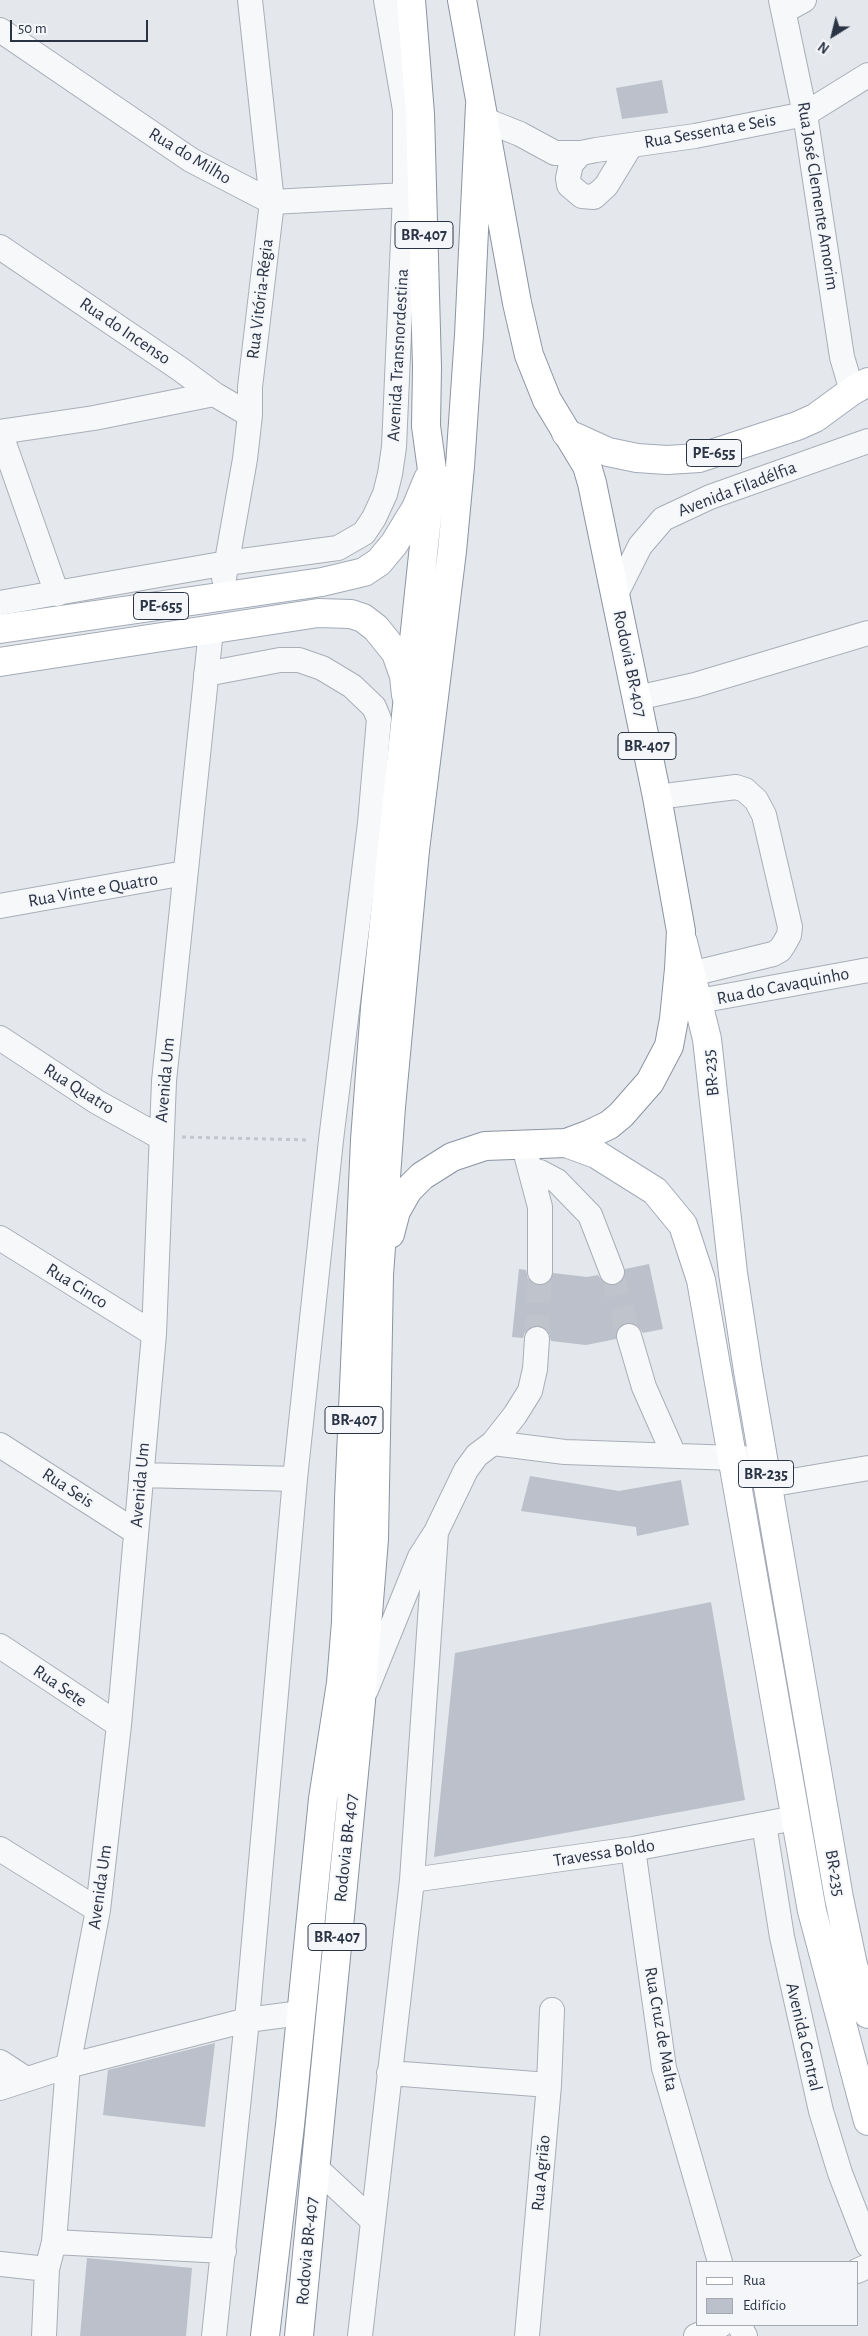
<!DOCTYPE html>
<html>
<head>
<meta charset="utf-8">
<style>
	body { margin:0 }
	#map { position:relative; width:868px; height:2336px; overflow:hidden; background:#e4e7ec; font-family:"Alegreya Sans",sans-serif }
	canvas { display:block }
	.legend { position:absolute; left:696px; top:2261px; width:162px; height:65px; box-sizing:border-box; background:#f4f6f9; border:1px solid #a4a8b1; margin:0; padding:6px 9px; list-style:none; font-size:15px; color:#2b3445 }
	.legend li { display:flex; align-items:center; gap:10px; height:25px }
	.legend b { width:25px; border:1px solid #a4a8b1 }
	.north { position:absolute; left:808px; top:10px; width:50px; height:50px; -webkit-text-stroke:4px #f4f6f9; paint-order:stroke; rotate:216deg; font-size:14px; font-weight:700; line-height:20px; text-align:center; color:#2b3445 }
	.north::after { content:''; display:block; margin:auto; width:18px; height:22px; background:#2b3445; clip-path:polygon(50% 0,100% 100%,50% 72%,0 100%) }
	.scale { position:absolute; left:10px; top:20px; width:138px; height:22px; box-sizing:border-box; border:2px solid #2b3445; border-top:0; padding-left:6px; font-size:15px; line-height:18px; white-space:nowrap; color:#2b3445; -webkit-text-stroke:4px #f4f6f9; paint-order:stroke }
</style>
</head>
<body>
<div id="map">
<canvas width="868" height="2336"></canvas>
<ul class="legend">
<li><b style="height:6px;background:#fff"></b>Rua</li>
<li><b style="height:14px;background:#bbc0ca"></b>Edifício</li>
</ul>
<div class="north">N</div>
<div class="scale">50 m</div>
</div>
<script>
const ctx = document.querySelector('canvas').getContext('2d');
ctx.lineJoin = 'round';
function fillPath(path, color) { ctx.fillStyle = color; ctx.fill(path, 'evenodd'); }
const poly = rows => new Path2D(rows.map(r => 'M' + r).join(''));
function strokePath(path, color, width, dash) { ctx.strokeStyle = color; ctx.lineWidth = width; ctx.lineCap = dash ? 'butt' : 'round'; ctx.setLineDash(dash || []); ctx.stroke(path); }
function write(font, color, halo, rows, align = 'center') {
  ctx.font = font + ' "Alegreya Sans",sans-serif'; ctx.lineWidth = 4; ctx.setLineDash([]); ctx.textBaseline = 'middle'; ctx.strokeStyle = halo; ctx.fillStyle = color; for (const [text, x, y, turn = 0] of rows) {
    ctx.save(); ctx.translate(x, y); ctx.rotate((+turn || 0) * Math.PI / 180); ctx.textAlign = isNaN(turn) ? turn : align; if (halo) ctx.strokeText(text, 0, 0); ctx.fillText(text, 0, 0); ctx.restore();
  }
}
const building = poly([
	[662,80,668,113,622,119,616,88],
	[649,1264,663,1329,643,1333,638,1326,626,1323,619,1327,616,1339,586,1345,551,1341,549,1333,538,1325,531,1327,525,1332,523,1338,512,1337,519,1269,526,1270,528,1279,540,1286,547,1284,553,1273,587,1277,598,1275,603,1282,610,1286,622,1281,625,1269],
	[530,1476,619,1491,681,1480,689,1525,637,1536,636,1527,521,1511],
	[711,1602,745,1800,434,1857,455,1653],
	[215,2043,205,2127,103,2115,108,2070],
	[87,2258,192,2268,186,2336,80,2336]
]);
const minorTunnel = poly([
	[612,1272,629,1336],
	[537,1339,540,1272]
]);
const path = poly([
	[182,1137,310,1140]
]);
const minor = poly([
	[781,0,805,114,842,357,852,391],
	[784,11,804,0],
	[0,30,191,160,272,202,405,195],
	[485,120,520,134,555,153,581,153],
	[631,145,606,186,594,197,582,196,569,185,568,178,571,164,581,153,596,150,631,145,695,136,805,114,868,75],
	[0,247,180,369,214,394,250,415],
	[0,432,94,418,214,394],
	[0,432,57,594],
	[224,578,245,459,250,415,250,387,272,202,250,0],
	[616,594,640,546,663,519,710,497,868,441],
	[0,603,227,563,338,548,364,533,374,518,385,494,390,474,394,447,405,195,405,110,386,0],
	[206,674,280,660,299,660,322,668,352,686,374,707,379,719,370,823,331,1140,295,1479,247,2020,214,2336],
	[637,698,695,685,868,633],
	[657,797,736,787,745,790,756,800,764,815,790,927,789,935,784,944,780,950,773,954,691,974],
	[0,906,185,873],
	[699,1001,868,970],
	[0,1038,97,1102,160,1137],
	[527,1158,540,1207,540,1272],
	[531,1172,540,1172,557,1181,590,1215,612,1272],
	[0,1238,154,1334],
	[629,1336,644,1387,674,1455],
	[493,1443,565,1452,764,1459],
	[0,1445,136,1532],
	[141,1475,295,1479],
	[768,1485,868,1468],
	[0,1646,119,1725],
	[366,1690,420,1557,436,1532,466,1470,477,1455,493,1443,515,1415,530,1391,535,1369,537,1339],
	[764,1824,782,1937,821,2111,840,2173,868,2245],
	[0,1849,98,1910],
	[633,1849,664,2068,720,2262],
	[412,1880,633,1849,795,1818],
	[0,2062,26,2079],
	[389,2073,549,2085],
	[0,2088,68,2066,247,2020,301,2013],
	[314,2166,372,2220],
	[54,2242,224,2251],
	[0,2264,47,2269],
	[857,2271,868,2266],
	[739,2325,745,2336],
	[44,2336,47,2269,54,2242,68,2066,98,1910,119,1725,154,1334,164,1081,211,630],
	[360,2336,412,1880,436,1532],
	[527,2336,549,2085,552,2010],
	[696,2336,721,2325]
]);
const major = poly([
	[566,433,608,452,637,458,667,460,699,458,797,426,815,418,852,391,868,382],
	[0,629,322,582,364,572,379,562,394,544,416,508,428,479],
	[0,662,318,613,351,614,363,618,376,628,396,653,404,676,406,695],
	[683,942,707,1039,733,1273,748,1371,839,1898,853,1965,868,2014],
	[566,1143,596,1154,655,1191,683,1225,701,1280,812,1911,868,2121]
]);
const highway = poly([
	[390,1234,396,1211,408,1190,422,1176,452,1157,485,1146,566,1143,590,1134,609,1125,621,1115,650,1082,669,1046,674,1019,679,969,681,931,657,797,592,483,587,466,547,400,529,355,517,303,462,0],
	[265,2336,290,2125,323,1799,341,1683,346,1622,349,1499,365,1140,375,1008,432,470,426,426,427,367,420,114,411,0],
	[299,2336,361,1701,374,1539,379,1275,391,1107,415,850,452,551,460,466,469,335,480,105]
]);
const shields = [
	[424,235,58],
	[714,453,55],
	[161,606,55],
	[647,746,58],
	[354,1420,58],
	[766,1474,55],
	[337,1937,58]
];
const shieldNames = [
	["BR-407",424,235],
	["PE-655",714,453],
	["PE-655",161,606],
	["BR-407",647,746],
	["BR-407",354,1420],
	["BR-235",766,1474],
	["BR-407",337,1937]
];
const streetNames = [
	["Rua Sessenta e Seis",710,131,-10],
	["Rua do Milho",190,156,31],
	["Rua José Clemente Amorim",818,196,81],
	["Rua Vitória-Régia",260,299,-83],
	["Rua do Incenso",125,331,34],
	["Avenida Transnordestina",398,355,-87],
	["Avenida Filadélfia",737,489,-21],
	["Rodovia BR-407",630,664,78],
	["Rua Vinte e Quatro",93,890,-10],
	["Rua do Cavaquinho",783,986,-11],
	["BR-235",711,1073,-96],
	["Avenida Um",165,1080,-85],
	["Rua Quatro",79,1089,32],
	["Rua Cinco",77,1286,32],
	["Avenida Um",140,1485,-85],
	["Rua Seis",68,1488,33],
	["Rua Sete",60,1686,34],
	["Rodovia BR-407",346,1848,-84],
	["Travessa Boldo",604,1853,-9],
	["BR-235",835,1873,80],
	["Avenida Um",100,1887,-82],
	["Rua Cruz de Malta",661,2029,80],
	["Avenida Central",804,2037,77],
	["Rua Agrião",541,2173,-85],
	["Rodovia BR-407",307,2251,-85]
];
fillPath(building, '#bbc0ca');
strokePath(minorTunnel, '#bfc3cb', 24, [24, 12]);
strokePath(minor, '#a9aeb7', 26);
strokePath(major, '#a3abb8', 30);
strokePath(highway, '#8b94a3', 30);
strokePath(path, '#c2c5cb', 3, [4, 4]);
strokePath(minor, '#f7f8fa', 24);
strokePath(major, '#fff', 28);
strokePath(highway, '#fff', 28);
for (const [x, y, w] of shields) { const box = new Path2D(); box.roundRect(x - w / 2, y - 13.5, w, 27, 4); ctx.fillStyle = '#f4f6f9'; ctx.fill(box); strokePath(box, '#2b3445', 1); }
write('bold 16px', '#2b3445', null, shieldNames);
write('18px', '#2b3445', '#f4f6f9', streetNames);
</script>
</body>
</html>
